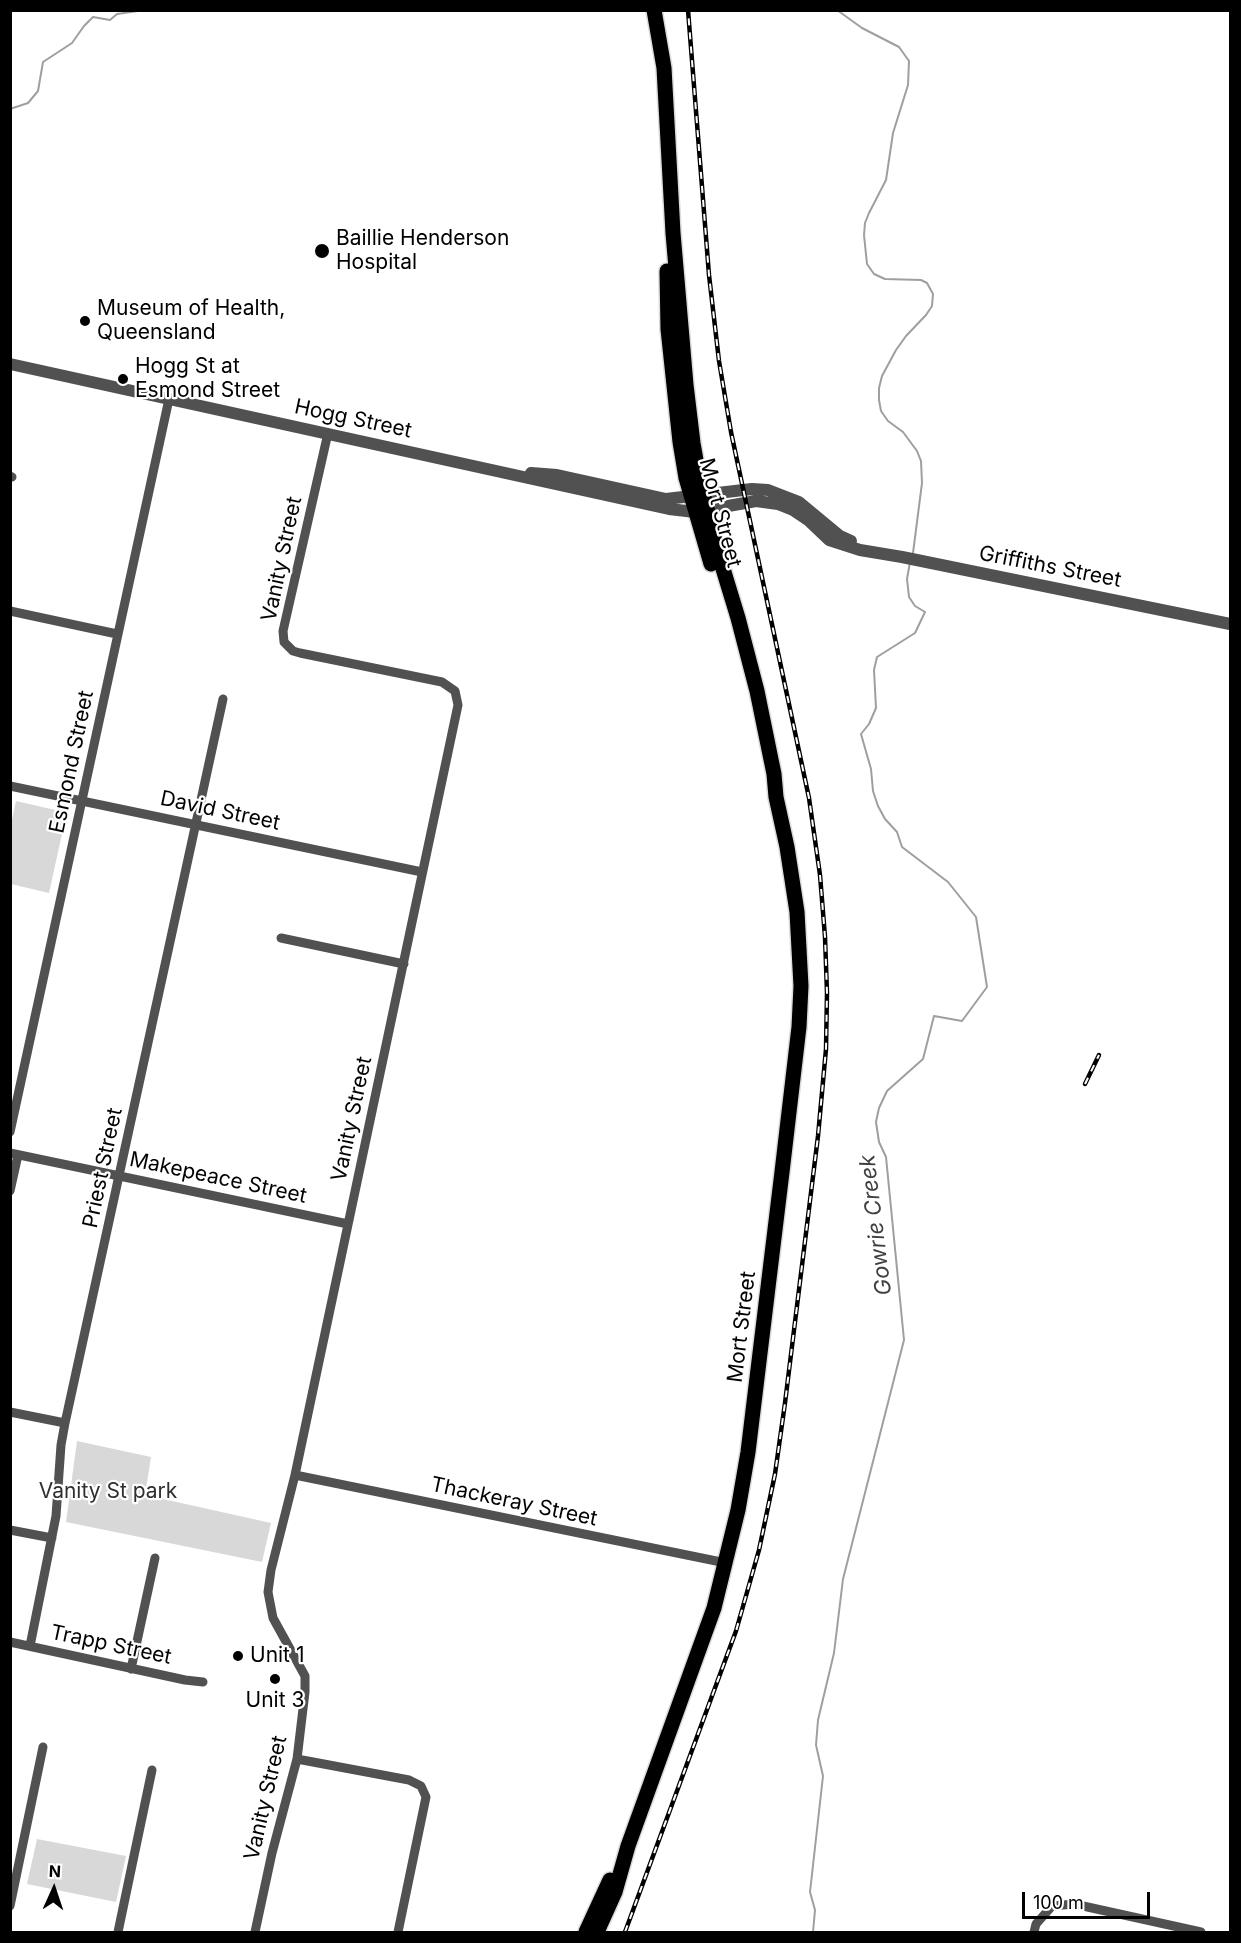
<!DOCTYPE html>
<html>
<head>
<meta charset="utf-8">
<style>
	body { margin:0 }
	#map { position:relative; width:1241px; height:1943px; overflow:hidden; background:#fff; font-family:Inter,sans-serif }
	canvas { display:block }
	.frame { position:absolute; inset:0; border:12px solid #000; pointer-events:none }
	.north { position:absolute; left:24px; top:1859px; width:60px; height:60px; -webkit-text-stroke:4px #fff; paint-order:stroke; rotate:3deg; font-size:16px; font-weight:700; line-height:24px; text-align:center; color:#000 }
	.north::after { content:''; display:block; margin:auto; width:21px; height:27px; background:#000; clip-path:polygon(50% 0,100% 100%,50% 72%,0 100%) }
	.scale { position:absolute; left:1022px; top:1892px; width:128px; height:27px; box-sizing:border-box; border:3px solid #000; border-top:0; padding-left:8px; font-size:18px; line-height:21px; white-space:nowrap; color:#000; -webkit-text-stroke:4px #fff; paint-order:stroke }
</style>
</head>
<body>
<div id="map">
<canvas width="1241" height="1943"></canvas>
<div class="frame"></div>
<div class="north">N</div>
<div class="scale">100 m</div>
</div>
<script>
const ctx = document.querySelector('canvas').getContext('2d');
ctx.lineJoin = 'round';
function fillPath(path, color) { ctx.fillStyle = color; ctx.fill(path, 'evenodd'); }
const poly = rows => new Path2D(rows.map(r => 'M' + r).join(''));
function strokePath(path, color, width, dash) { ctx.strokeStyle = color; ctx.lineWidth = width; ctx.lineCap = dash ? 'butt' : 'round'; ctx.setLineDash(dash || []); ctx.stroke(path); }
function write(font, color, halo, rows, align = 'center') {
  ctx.font = font + ' Inter,sans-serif'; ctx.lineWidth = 4.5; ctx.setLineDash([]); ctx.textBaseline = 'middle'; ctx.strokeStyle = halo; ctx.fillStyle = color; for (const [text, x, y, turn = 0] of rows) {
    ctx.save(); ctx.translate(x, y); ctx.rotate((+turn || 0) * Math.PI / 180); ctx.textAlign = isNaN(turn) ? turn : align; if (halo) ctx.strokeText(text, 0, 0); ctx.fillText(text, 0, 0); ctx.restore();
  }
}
const green = poly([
	[16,801,64,812,66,816,49,893,11,884,11,824],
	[77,1441,151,1457,145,1495,271,1523,262,1562,66,1522],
	[37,1839,126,1856,116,1902,27,1884]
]);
const stream = poly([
	[837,10,862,28,899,47,909,61,908,85,893,133,886,180,869,213,865,223,864,235,867,264,874,274,885,279,921,280,927,283,933,294,932,306,926,315,906,336,896,350,882,376,879,388,879,400,881,411,888,421,903,432,917,451,921,461,922,483,913,553],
	[10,109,28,103,38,91,43,62,72,43,84,26,93,17,110,20,117,14,145,10],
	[813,1932,815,1910,810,1892,823,1776,816,1745,818,1720,834,1653,843,1579,904,1340,886,1157,879,1142,876,1122,879,1108,887,1091,923,1059,934,1016,962,1021,987,987,976,917,948,882,902,847,897,832,885,819,878,806,873,791,871,769,861,734,869,724,876,708,874,670,877,657,915,633,925,612,915,606,909,597,907,579,910,562]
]);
const minor = poly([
	[10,476,12,477],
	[10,611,117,634],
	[10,786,422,872],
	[281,938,404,964],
	[10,1132,169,399],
	[10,1153,348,1224],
	[10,1191,18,1155],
	[10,1412,65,1423],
	[295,1475,726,1563],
	[10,1530,52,1538],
	[10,1642,185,1680,203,1682],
	[30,1646,56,1516,61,1445,65,1423,223,699],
	[131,1669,155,1558],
	[297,1759,409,1780,421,1786,426,1797,398,1932],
	[10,1906,43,1747],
	[118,1932,152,1770],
	[255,1932,272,1853,297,1759,305,1692,305,1676,273,1618,268,1592,271,1570,295,1475,458,705,455,691,442,682,300,653,293,651,284,642,283,631,328,433],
	[1034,1932,1036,1924,1052,1906,1074,1904,1201,1932]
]);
const tertiary = poly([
	[10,364,669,509,695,512,756,501,778,504,793,510,808,520,829,540,860,550,902,557,1230,624],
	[531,473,557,475,666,499,752,489,768,490,799,502,840,536,851,541]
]);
const primary = poly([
	[667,271,668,329,680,442,686,478,711,564],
	[586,1932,610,1880],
	[597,1932,615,1892,628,1846,714,1608,738,1510,748,1452,782,1172,799,1027,801,986,797,912,787,847,776,797,774,774,757,691,738,618,717,549,699,477,693,443,686,385,673,233,664,68,654,10]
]);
const rail = poly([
	[1085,1084,1099,1055],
	[625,1932,736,1631,759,1550,775,1474,785,1403,818,1136,826,1049,827,993,825,937,820,875,809,798,731,432,719,361,709,275,688,10]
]);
const markers = [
	[322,251,8,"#000"],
	[85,321,6,"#000"],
	[123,379,6,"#000"],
	[238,1656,6,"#000"],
	[275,1679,6,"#000"]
];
const poiNames = [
	["Baillie Henderson",336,239],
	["Hospital",336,263],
	["Museum of Health,",97,309],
	["Queensland",97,333],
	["Hogg St at",135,367],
	["Esmond Street",135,391],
	["Unit 1",250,1656],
	["Unit 3",275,1701,"center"]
];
const streetNames = [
	["Hogg Street",353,419,12],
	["Mort Street",720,513,75],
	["Vanity Street",282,559,-78],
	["Griffiths Street",1050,567,11],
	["Esmond Street",72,762,-78],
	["David Street",220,811,12],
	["Vanity Street",352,1119,-78],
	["Priest Street",103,1168,-78],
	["Makepeace Street",218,1178,12],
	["Mort Street",742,1327,-83],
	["Thackeray Street",514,1502,12],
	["Trapp Street",111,1645,12],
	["Vanity Street",266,1798,-77]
];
const parkNames = [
	["Vanity St park",108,1492]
];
const waterNames = [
	["Gowrie Creek",876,1225,-97]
];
fillPath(green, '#d8d8d8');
strokePath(stream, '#9f9f9f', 2);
strokePath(primary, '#dbdbdb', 18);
strokePath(minor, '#515151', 9);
strokePath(tertiary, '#515151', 12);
strokePath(primary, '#000', 15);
strokePath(rail, '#000', 4.5);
strokePath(rail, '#fff', 2, [7]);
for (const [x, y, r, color] of markers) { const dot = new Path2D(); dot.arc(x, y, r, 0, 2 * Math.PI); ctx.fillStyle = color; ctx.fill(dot); strokePath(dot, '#fff', 2); }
write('21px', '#000', '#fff', poiNames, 'left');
write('21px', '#000', '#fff', streetNames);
write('21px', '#2f2f2f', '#fff', parkNames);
write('italic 22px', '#404040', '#fff', waterNames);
</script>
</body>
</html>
